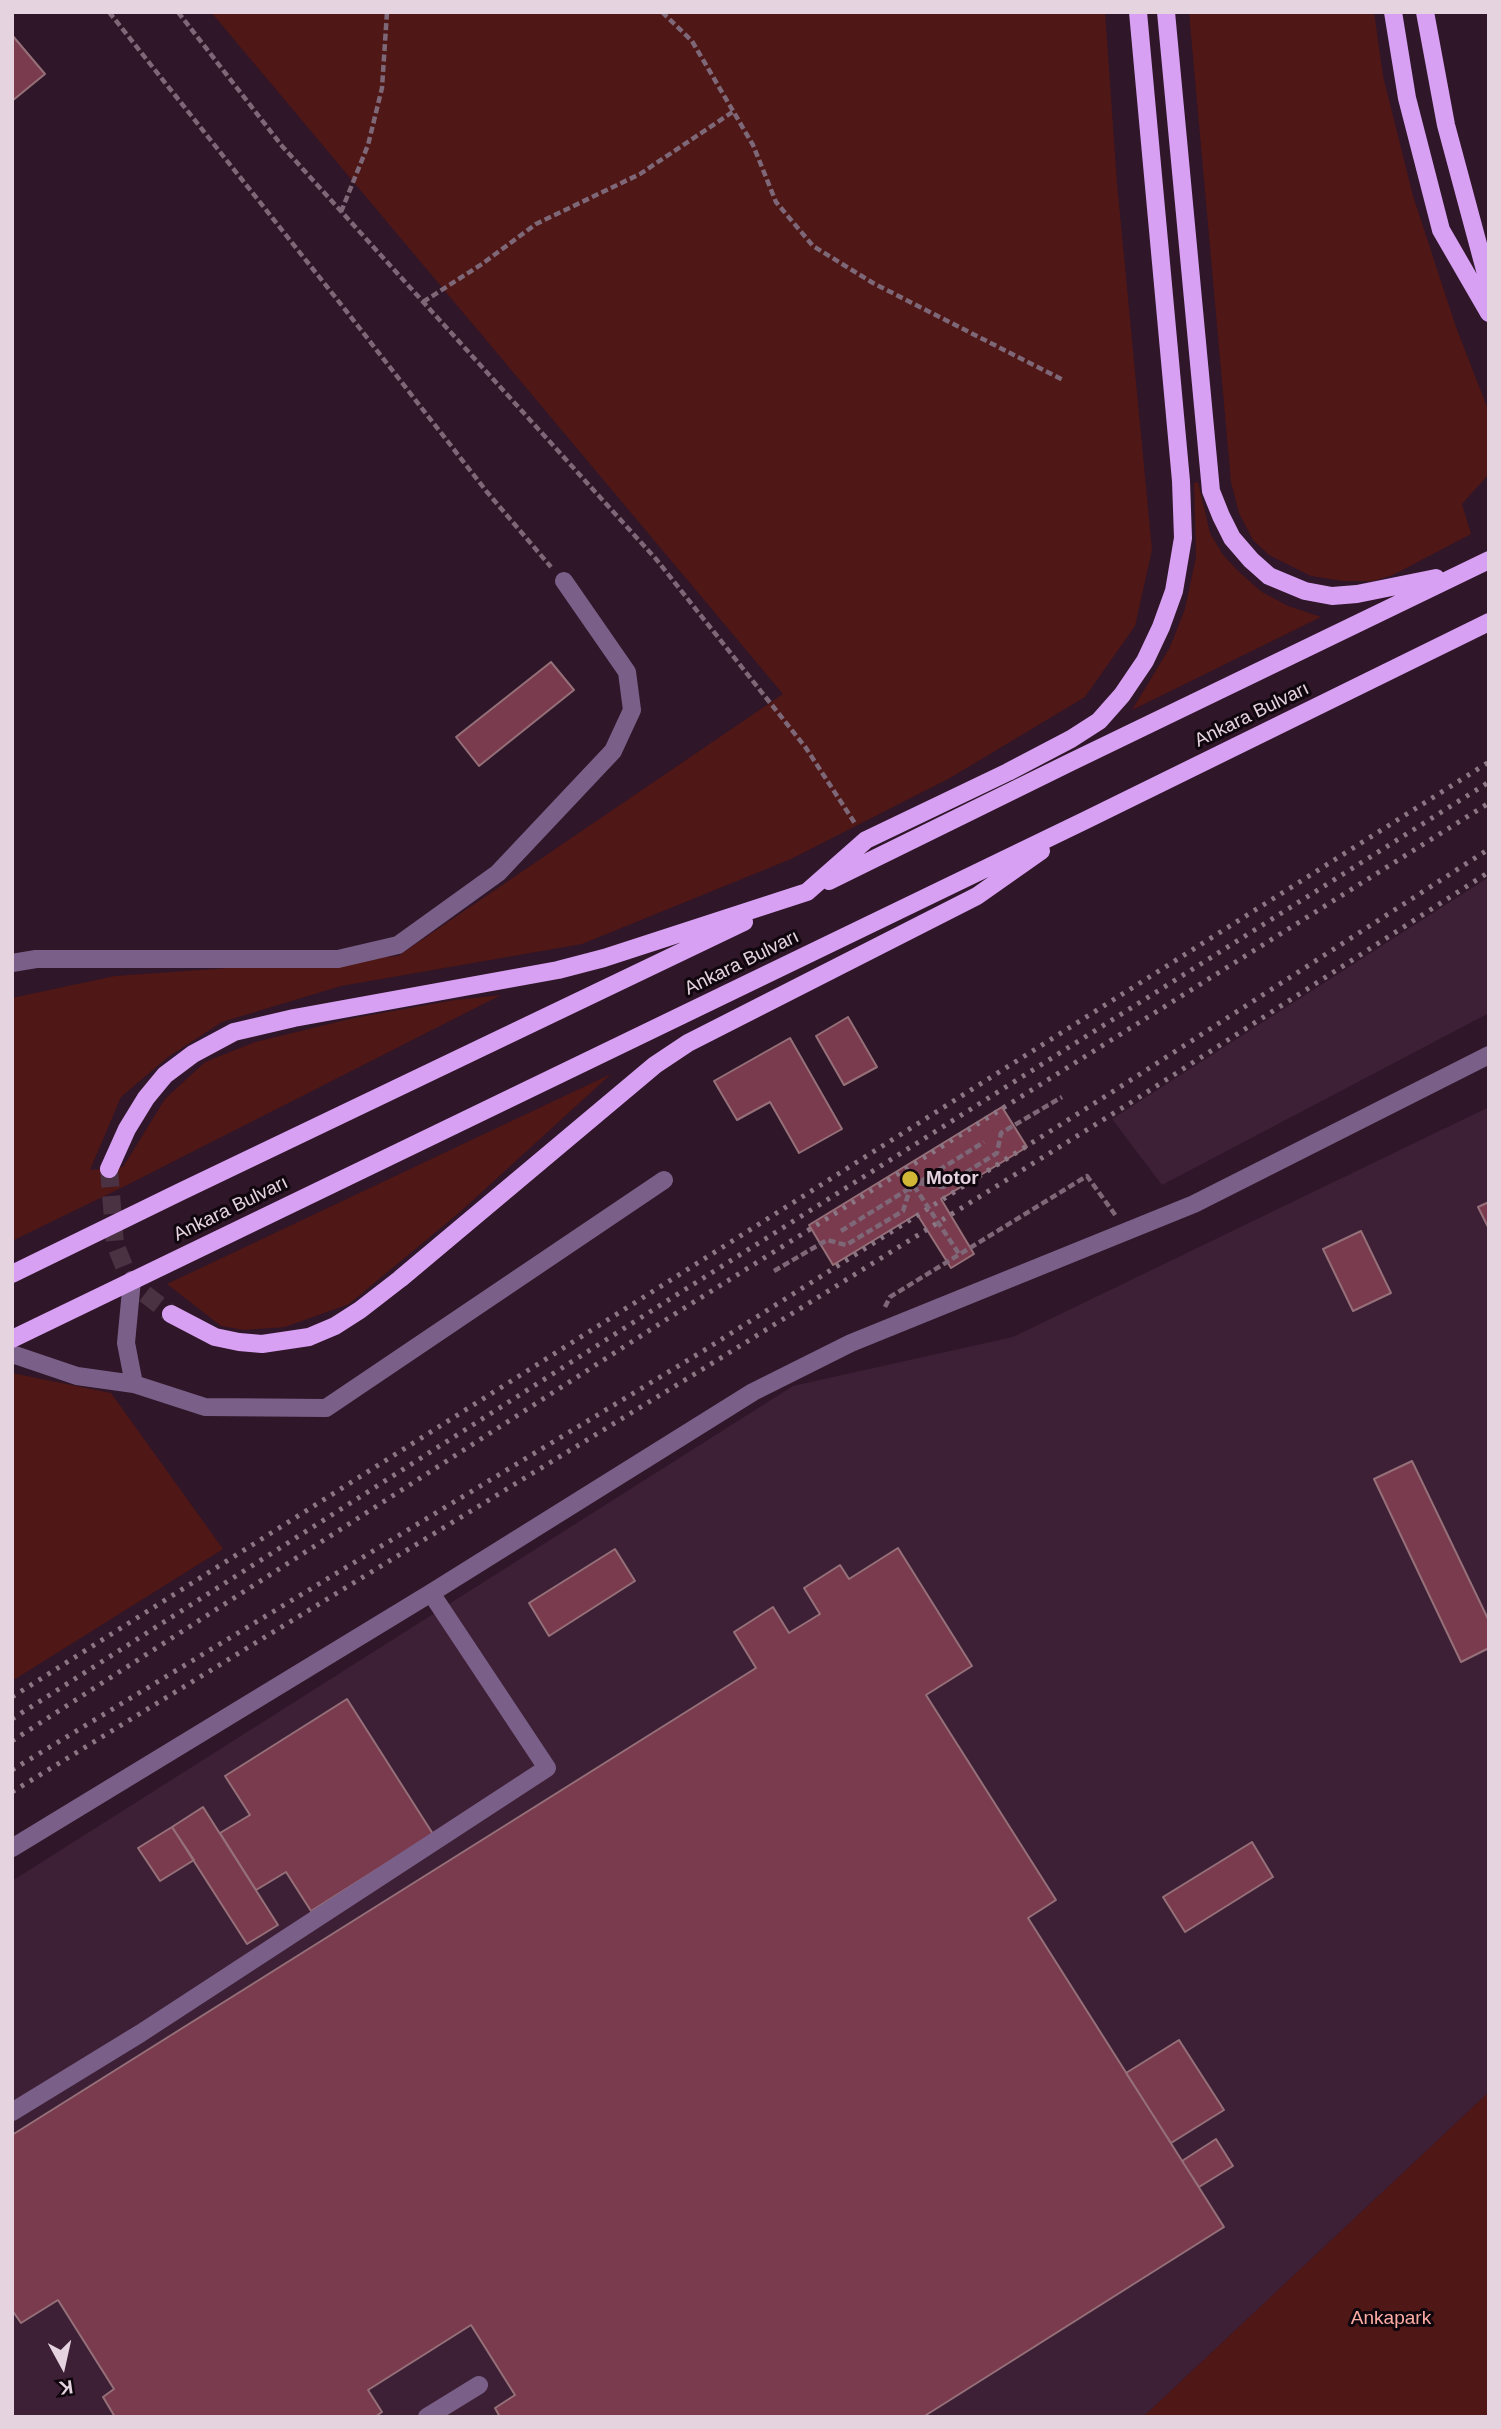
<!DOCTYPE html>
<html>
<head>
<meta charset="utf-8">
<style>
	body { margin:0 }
	#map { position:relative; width:1501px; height:2429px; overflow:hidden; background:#2f1628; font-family:Arial,sans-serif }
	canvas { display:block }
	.frame { position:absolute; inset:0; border:14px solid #e5d3df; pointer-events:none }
	.north { position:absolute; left:28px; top:2331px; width:70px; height:70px; -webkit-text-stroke:5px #10060d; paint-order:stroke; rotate:172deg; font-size:19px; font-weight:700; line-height:28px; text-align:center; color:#e5d3df }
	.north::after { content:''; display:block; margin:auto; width:24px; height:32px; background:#e5d3df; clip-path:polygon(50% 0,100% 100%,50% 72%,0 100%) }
</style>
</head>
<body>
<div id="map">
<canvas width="1501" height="2429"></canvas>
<div class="frame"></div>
<div class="north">K</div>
</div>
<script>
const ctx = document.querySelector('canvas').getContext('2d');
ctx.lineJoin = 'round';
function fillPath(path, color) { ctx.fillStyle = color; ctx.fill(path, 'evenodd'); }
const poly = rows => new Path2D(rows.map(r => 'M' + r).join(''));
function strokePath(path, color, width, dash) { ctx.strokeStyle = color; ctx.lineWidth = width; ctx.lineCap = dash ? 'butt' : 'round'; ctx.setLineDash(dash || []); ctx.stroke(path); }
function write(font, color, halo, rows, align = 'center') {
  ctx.font = font + ' Arial,sans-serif'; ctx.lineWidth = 6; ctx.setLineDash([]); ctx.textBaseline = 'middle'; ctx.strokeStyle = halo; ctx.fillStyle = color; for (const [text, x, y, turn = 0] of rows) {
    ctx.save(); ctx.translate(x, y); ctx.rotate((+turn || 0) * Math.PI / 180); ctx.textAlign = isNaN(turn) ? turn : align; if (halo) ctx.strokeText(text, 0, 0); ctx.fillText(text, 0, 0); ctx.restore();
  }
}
const built = poly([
	[1489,877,1489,1013,1162,1185,1112,1119],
	[1489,1107,1489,2092,1143,2417,12,2417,12,1881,793,1386,1013,1337]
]);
const green = poly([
	[211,12,1105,12,1117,183,1152,550,1135,626,1085,697,950,778,791,859,582,944,341,986,222,1022,168,1057,121,1097,90,1170,123,1167,165,1099,205,1062,255,1042,354,1018,455,1000,501,995,127,1185,12,1241,12,998,115,976,398,956,783,694],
	[1189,12,1374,12,1383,76,1413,196,1456,327,1489,412,1489,474,1462,504,1471,534,1393,575,1373,581,1343,581,1311,576,1269,555,1253,540,1239,513,1231,482],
	[1198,482,1210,533,1223,555,1238,571,1262,592,1288,606,1321,617,1132,710,1170,647,1185,609,1196,557,1194,483],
	[611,1074,460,1212,349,1304,285,1327,244,1330,221,1326,167,1284],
	[12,1373,111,1393,223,1549,12,1681],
	[1489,2092,1489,2417,1143,2417]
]);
const building = poly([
	[12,35,45,74,12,101,12,35],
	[551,662,574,690,479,766,456,737,551,662],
	[848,1017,877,1067,844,1085,816,1036,848,1017],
	[790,1038,842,1129,799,1153,770,1102,737,1120,714,1081,790,1038],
	[1002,1107,1027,1147,941,1199,974,1254,951,1268,917,1214,833,1265,809,1225,1002,1107],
	[1489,1202,1489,1229,1478,1207,1489,1202],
	[1361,1231,1391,1293,1353,1311,1323,1249,1361,1231],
	[1412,1461,1489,1621,1489,1648,1461,1662,1374,1479,1412,1461],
	[898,1548,972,1666,926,1695,1056,1900,1028,1918,1224,2227,923,2417,500,2417,495,2408,515,2395,471,2325,368,2390,382,2412,375,2417,115,2417,103,2397,114,2389,58,2300,21,2323,12,2310,12,2135,756,1668,734,1632,773,1607,789,1633,820,1614,804,1588,840,1565,849,1579,898,1548],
	[615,1549,635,1581,549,1636,529,1603,615,1549],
	[347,1699,433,1834,311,1911,286,1872,256,1890,220,1833,250,1815,225,1776,347,1699],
	[203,1807,278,1925,247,1944,172,1827,203,1807],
	[172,1827,194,1860,160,1881,138,1848,172,1827],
	[1252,1842,1273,1877,1185,1932,1163,1897,1252,1842],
	[1179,2040,1224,2110,1171,2143,1126,2073,1179,2040],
	[1216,2139,1233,2166,1199,2187,1182,2161,1216,2139]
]);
const majorTunnel = poly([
	[109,1169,115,1244,131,1283,171,1314]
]);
const path = poly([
	[109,12,347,312,487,492,551,567],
	[178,12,282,146,656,559,806,748,856,825],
	[662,12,692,41,753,145,776,202,813,246,873,283,1063,380],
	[341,212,368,145,382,88,387,12],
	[423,302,482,264,536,224,640,174,734,111],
	[918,1183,943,1187,997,1153,1001,1133,1062,1097],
	[841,1231,984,1142],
	[774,1271,827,1240,846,1245,903,1211,910,1189],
	[885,1307,890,1297,1087,1176,1116,1216]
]);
const minor = poly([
	[12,963,36,959,338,959,398,945,498,873,613,751,632,710,627,672,564,581],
	[132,1280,126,1343,134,1384],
	[12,1354,77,1376,134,1384,205,1407,326,1408,664,1180],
	[12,1848,431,1593,753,1392,851,1343,1194,1204,1489,1055],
	[12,2112,141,2033,547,1768,431,1593],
	[427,2417,479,2385]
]);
const major = poly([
	[1166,12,1211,491,1221,516,1232,538,1251,560,1269,576,1305,591,1332,596,1357,594,1436,578],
	[1393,12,1407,98,1441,230,1489,313],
	[1425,12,1446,125,1489,285],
	[829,881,1071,762,1489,560],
	[109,1169,127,1129,146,1098,165,1075,193,1054,234,1032,294,1018,558,970,604,958,807,892,866,840,1008,772,1071,739,1099,721,1122,695,1145,661,1161,627,1174,591,1183,538,1181,481,1138,12],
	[12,1274,182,1191,744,922],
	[171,1314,215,1337,239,1342,262,1344,309,1337,335,1326,360,1310,400,1279,655,1065,688,1043,977,896,1041,851],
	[12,1339,1086,820,1489,622]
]);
const rail = poly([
	[12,1697,1489,762],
	[12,1719,670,1299,1489,782],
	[12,1741,678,1312,1489,803],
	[12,1770,703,1351,1120,1087,1489,849],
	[12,1792,711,1364,1130,1103,1489,872]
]);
const pathBridge = poly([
	[914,1186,959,1254]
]);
const markers = [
	[910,1179,9,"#d2b635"]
];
const streetNames = [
	["Ankara Bulvarı",1252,715,-26],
	["Ankara Bulvarı",742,963,-26],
	["Ankara Bulvarı",231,1209,-26]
];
const poiNames = [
	["Motor",926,1179]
];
const parkNames = [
	["Ankapark",1391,2319]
];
fillPath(built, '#3e2036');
fillPath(green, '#4f1716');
fillPath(building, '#7a3b4f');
strokePath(building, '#957079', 2);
strokePath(majorTunnel, '#4a3243', 18, [18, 9]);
strokePath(path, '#7e6878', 4.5, [7, 3.5]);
strokePath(minor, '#7a6088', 18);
strokePath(major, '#d7a0f3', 18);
strokePath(rail, '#8b7684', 5, [3.5, 7]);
strokePath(pathBridge, '#7e6878', 4.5, [7, 3.5]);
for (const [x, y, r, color] of markers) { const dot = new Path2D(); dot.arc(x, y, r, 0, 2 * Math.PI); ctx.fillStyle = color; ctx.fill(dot); strokePath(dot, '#10060d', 2.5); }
write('19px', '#e5d3df', '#10060d', streetNames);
write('bold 19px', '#e5d3df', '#10060d', poiNames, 'left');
write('19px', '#fdaca4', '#10060d', parkNames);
</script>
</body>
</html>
